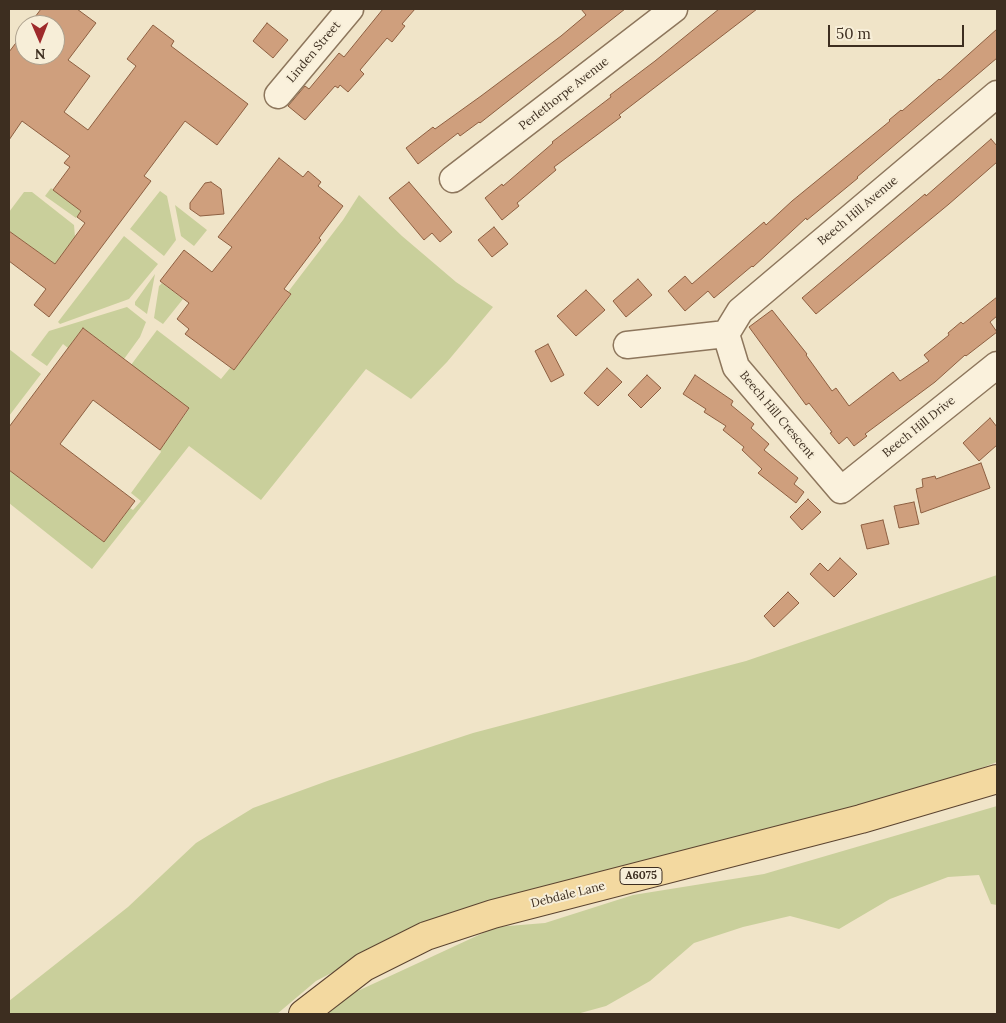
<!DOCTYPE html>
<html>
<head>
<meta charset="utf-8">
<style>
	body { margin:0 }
	#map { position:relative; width:1006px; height:1023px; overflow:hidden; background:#f0e4c8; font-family:Lora,serif }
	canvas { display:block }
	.frame { position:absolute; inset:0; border:10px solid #3d2e20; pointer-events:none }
	.north { position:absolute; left:15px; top:15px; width:50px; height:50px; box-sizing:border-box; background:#f7eed8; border:1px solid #ada18e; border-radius:50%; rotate:179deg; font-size:14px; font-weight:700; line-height:20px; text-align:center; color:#3d2e20 }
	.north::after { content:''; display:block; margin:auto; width:18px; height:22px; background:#9e2a2b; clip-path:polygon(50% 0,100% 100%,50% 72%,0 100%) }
	.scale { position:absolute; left:828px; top:25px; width:136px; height:22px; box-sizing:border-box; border:2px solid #3d2e20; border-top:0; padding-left:6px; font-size:15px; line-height:18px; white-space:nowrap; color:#3d2e20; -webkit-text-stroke:4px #f7eed8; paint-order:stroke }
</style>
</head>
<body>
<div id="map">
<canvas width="1006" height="1023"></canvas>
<div class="frame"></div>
<div class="north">N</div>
<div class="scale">50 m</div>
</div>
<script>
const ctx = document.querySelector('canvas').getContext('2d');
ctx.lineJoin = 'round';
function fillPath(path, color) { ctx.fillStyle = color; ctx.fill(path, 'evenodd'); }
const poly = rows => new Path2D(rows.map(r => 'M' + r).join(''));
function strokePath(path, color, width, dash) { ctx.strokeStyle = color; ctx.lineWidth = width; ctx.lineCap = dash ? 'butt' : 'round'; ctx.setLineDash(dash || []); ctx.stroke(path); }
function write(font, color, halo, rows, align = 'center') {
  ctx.font = font + ' Lora,serif'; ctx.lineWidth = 4; ctx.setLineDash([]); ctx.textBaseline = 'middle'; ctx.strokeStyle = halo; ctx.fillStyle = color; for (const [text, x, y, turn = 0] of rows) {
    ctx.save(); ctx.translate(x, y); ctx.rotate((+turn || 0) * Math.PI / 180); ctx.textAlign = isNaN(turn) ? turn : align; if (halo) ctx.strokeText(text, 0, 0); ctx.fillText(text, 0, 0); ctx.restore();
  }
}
const green = poly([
	[51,188,81,211,76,218,45,196],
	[160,191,167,196,176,240,164,256,130,229],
	[24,192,32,192,74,225,75,237,55,264,9,231,9,212],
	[359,195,402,236,456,282,493,307,447,362,411,399,366,369,261,500,189,446,92,569,9,503,10,471,104,542,130,508,133,510,141,501,131,493,161,452,160,450,189,409,131,365,157,330,221,379,230,368,234,370,291,295,288,292,343,220],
	[175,205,207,230,194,246,181,236],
	[124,236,158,264,129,299,60,324,58,322],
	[155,274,152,290,147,314,135,305,135,302],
	[162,283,183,299,163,324,154,318,159,286],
	[127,307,146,322,140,337,124,359,83,328,68,348,63,344,47,366,31,355,49,331],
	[9,349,41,374,9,416],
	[997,575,997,762,937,785,404,935,316,981,277,1014,9,1014,9,1001,128,907,196,843,253,808,330,780,473,733,746,661],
	[997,806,997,905,991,904,979,875,948,877,890,899,839,929,790,916,743,927,694,943,650,981,606,1006,577,1014,327,1014,349,995,496,927,545,923,633,895,764,874]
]);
const building = poly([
	[41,9,77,9,96,23,68,60,90,76,64,112,88,130,136,66,127,59,153,25,174,41,171,46,248,104,217,145,185,121,144,176,151,181,49,317,34,305,46,289,9,261,9,231,55,264,85,223,77,217,81,211,53,190,70,167,64,163,70,156,22,121,9,140,9,52,25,31,25,55,55,55,55,25,29,25,41,9],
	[383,9,415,9,402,24,405,26,392,42,387,38,360,70,364,74,348,92,340,85,338,88,335,86,305,120,288,106,305,86,309,89,339,53,344,57,383,9],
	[581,9,625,9,480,123,479,122,460,136,458,133,418,164,406,148,433,127,435,129,481,96,561,36,586,15,581,9],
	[719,9,757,9,619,115,621,117,554,167,556,170,517,203,519,206,502,220,485,198,502,184,503,186,553,143,552,142,611,97,610,95,655,61,719,9],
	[267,23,288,40,273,58,253,41,267,23],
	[997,29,997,58,857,177,858,178,807,220,806,218,753,267,752,266,714,298,708,291,685,311,668,291,685,276,692,284,764,222,766,225,792,201,890,121,889,120,901,110,902,111,939,79,940,80,997,29],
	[991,139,997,146,997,162,949,204,816,314,802,298,925,194,926,196,991,139],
	[279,158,303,177,308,171,321,182,318,186,343,206,319,238,321,240,284,289,291,294,234,370,185,334,189,329,177,319,189,303,160,281,184,250,212,272,232,247,218,237,279,158],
	[211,182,221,189,224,214,200,216,190,209,190,203,205,183,211,182],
	[409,182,452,232,440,242,432,233,424,240,389,198,409,182],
	[494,227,508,244,492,257,478,240,494,227],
	[638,279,652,295,626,317,613,301,638,279],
	[586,290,605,310,576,336,557,316,586,290],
	[997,297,997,316,990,322,997,332,966,356,965,355,935,382,865,434,867,436,854,446,847,437,839,444,830,433,832,432,809,403,806,405,749,327,772,310,807,354,806,355,832,391,836,388,849,406,893,372,900,381,929,361,924,355,949,335,948,333,961,322,963,324,997,297],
	[83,328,189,408,160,450,93,400,60,444,135,501,104,542,9,470,9,427,83,328],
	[548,344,564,375,551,382,535,351,548,344],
	[607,368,622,382,598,406,584,393,607,368],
	[647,375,661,388,641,408,628,395,647,375],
	[695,375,733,401,731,405,754,424,751,428,769,444,764,450,798,478,794,484,804,492,796,503,758,473,762,469,742,450,744,447,723,430,726,426,704,412,706,409,683,394,695,375],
	[990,418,997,427,997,445,979,461,963,443,990,418],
	[981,463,990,488,921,513,916,489,923,487,922,479,935,476,936,479,981,463],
	[808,499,821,512,802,530,790,517,808,499],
	[914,502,919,524,899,528,894,506,914,502],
	[883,520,889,544,867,549,861,525,883,520],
	[840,558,857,574,834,597,810,574,820,563,828,571,840,558],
	[788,592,799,603,774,627,764,616,788,592]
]);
const minor = poly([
	[278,95,350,9],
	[453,179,674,9],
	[726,334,736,367,841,490,997,365],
	[726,334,740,311,997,94],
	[627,345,726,334]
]);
const major = poly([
	[303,1014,364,967,426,936,493,914,861,819,997,779]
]);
const shields = [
	[641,876,42]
];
const shieldNames = [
	["A6075",641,876]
];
const streetNames = [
	["Linden Street",314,52,-50],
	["Perlethorpe Avenue",564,94,-38],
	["Beech Hill Avenue",858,211,-40],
	["Beech Hill Crescent",777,415,50],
	["Beech Hill Drive",919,427,-39],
	["Debdale Lane",568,895,-14]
];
fillPath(green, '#c9cf9b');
fillPath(building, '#cf9f7d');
strokePath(building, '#8d5f41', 1);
strokePath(minor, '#8d765c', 29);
strokePath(major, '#5b4430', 30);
strokePath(minor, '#faf1dc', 26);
strokePath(major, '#f3d9a0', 28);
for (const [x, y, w] of shields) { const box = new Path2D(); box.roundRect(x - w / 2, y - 8.5, w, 17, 4); ctx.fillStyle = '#f7eed8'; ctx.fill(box); strokePath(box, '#3d2e20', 1); }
write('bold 11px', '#3d2e20', null, shieldNames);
write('12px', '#3d2e20', '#f7eed8', streetNames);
</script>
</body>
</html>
